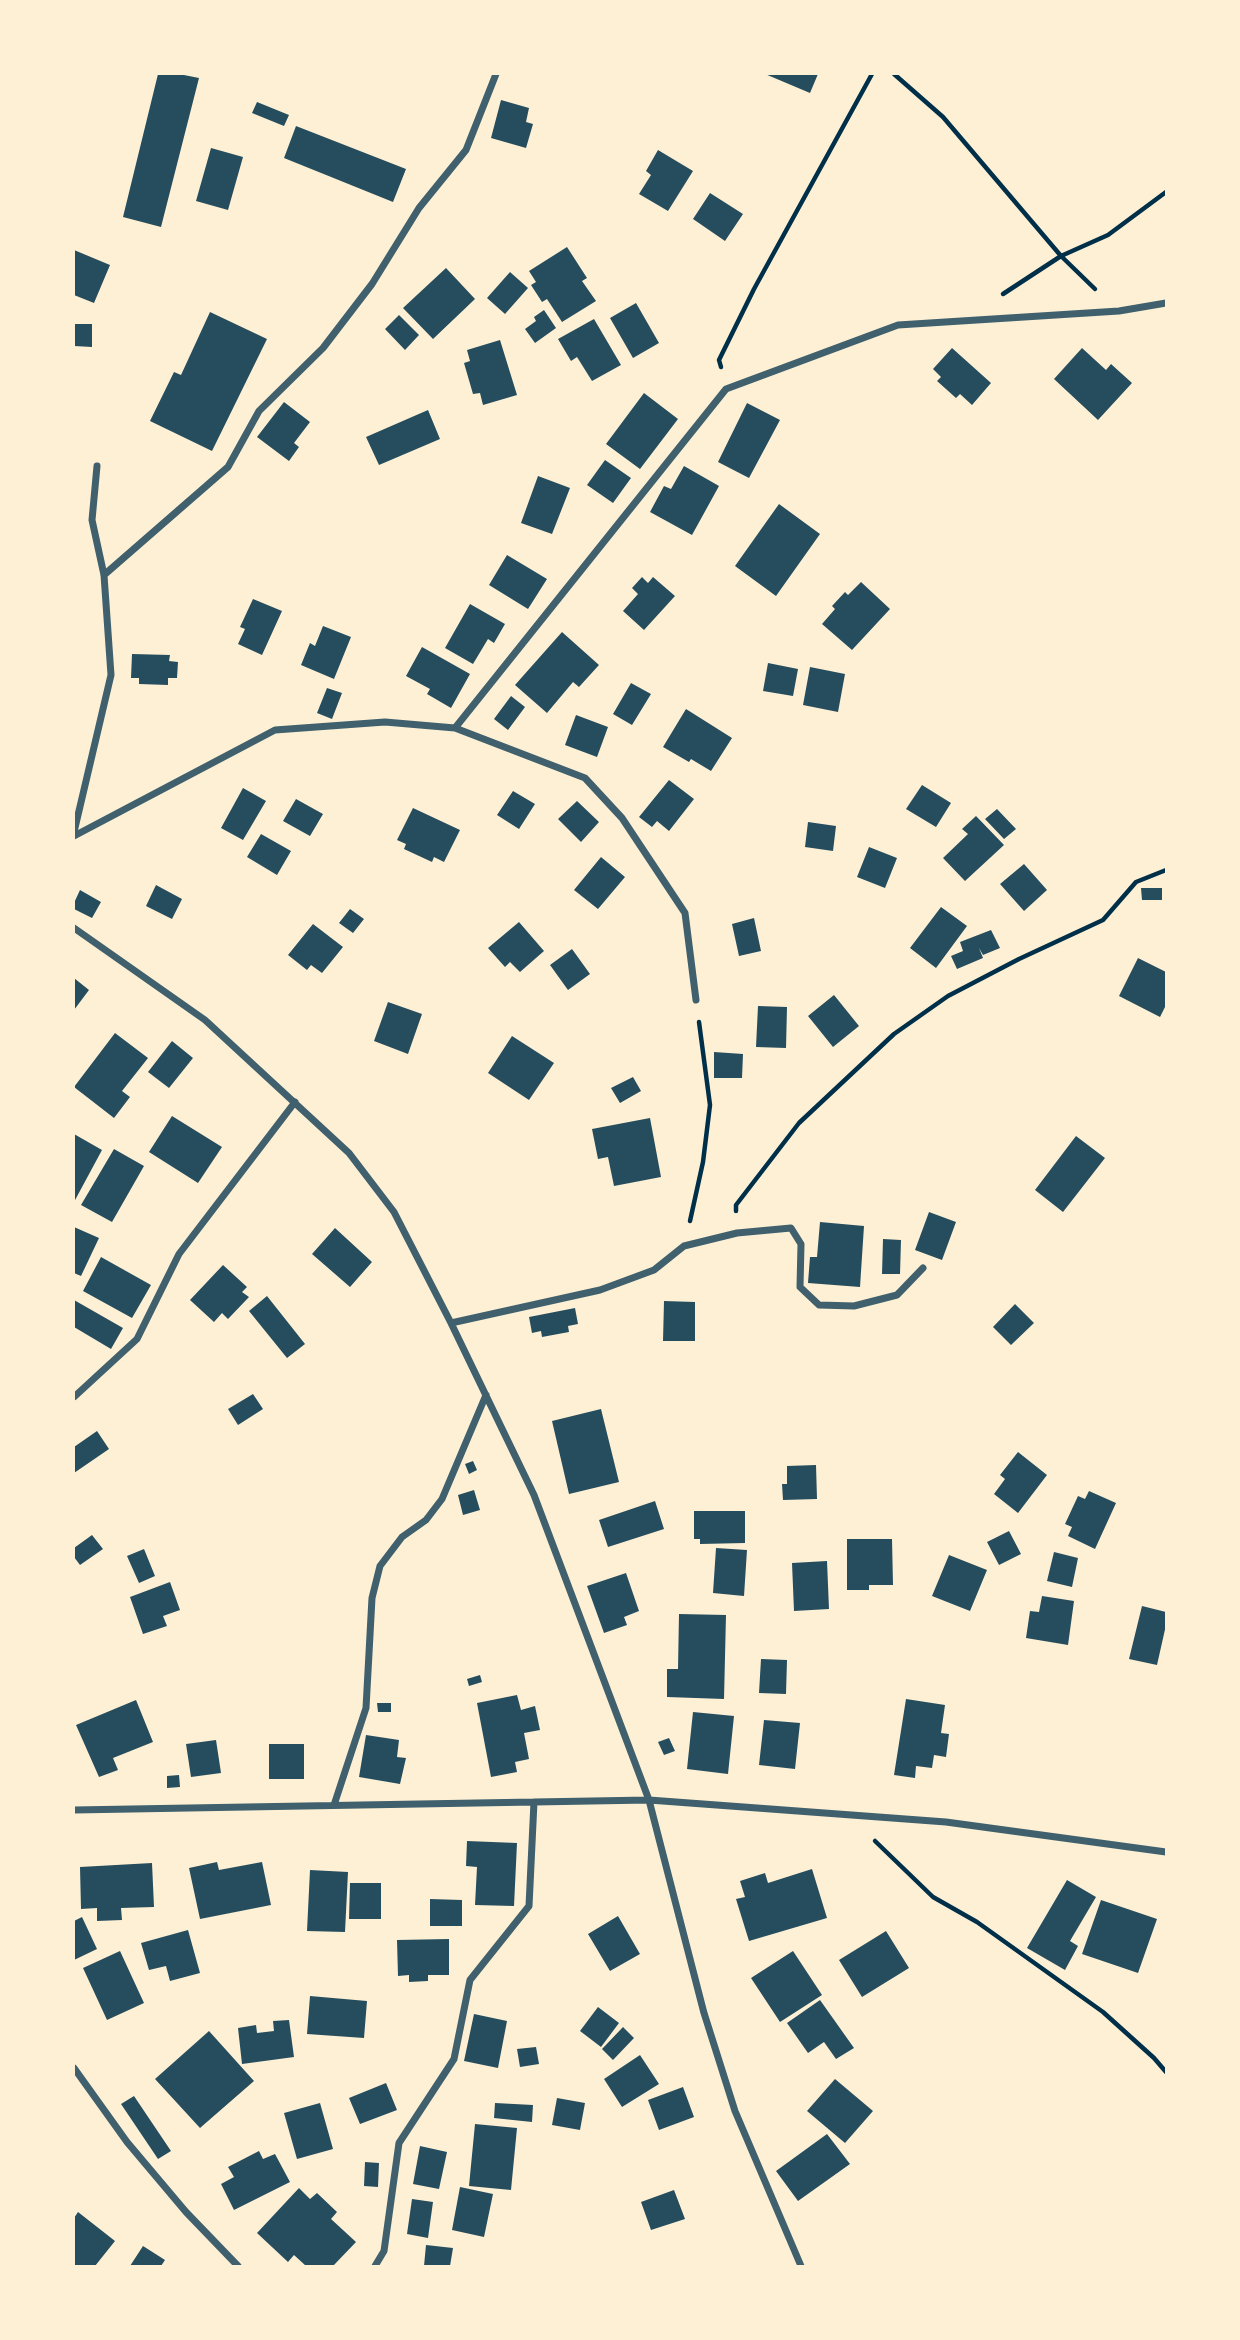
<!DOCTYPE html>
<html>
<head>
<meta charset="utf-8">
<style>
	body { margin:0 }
	#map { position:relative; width:1240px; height:2340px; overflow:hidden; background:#fdf0d5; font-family:"Fira Sans",sans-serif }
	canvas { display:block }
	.frame { position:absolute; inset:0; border:75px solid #fdf0d5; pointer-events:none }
</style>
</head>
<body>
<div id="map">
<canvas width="1240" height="2340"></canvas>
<div class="frame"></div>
</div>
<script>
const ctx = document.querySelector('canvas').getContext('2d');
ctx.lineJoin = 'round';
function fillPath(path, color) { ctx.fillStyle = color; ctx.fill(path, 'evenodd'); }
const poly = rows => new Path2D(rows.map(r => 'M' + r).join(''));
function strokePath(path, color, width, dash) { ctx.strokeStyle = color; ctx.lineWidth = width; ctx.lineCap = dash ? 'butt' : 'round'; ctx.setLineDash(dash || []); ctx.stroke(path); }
const building = poly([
	[158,74,179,74,199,78,161,227,123,217],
	[765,74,818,74,810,93],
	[501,100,529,108,526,122,533,124,526,148,491,138],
	[257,102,289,115,284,126,252,113],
	[296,126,406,169,393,202,284,158],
	[211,148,243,157,228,210,196,201],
	[658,150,693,171,668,211,639,194,651,175,646,171],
	[710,193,743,214,725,241,693,219],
	[567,247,587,278,582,281,596,301,562,322,547,299,542,302,531,285,536,282,529,271],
	[74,250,110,265,94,303,74,295],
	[446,268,475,299,433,339,403,308],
	[510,272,528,288,505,314,487,298],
	[636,303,659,343,633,358,610,318],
	[544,310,556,328,535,343,525,329,536,321,534,317],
	[210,312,267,339,212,451,150,421,174,372,181,375],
	[399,315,419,335,405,350,385,329],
	[594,319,621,365,592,381,577,357,571,361,558,339],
	[74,324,92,324,92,347,74,346],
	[500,340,517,395,483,405,480,393,473,394,464,363,470,361,467,350],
	[952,348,991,383,972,405,960,394,956,398,937,381,941,377,933,369],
	[1082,348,1106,370,1111,364,1132,383,1098,420,1054,379],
	[644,393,678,419,640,469,606,444],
	[284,402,310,422,294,443,299,447,289,461,257,437],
	[747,403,780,420,749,478,718,462],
	[428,410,440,439,379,465,366,437],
	[605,460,631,478,613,503,587,485],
	[684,466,719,486,692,535,650,512,664,486,671,489],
	[538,476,570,488,552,534,521,523],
	[779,504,820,534,776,596,735,566],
	[507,555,547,579,528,609,489,585],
	[642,577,648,583,653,577,675,596,644,630,623,611,638,594,632,588],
	[861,582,890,609,852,650,822,624,835,609,832,606,845,592,848,595],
	[253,599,282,611,262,655,238,644,245,629,240,627],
	[470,604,505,624,494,643,488,639,473,664,445,648],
	[323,626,351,637,334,679,301,665,310,643,315,646],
	[562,632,599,665,579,687,573,682,547,713,515,685],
	[422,647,470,674,451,708,427,694,430,689,406,676],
	[132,654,170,655,169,661,178,662,177,678,168,678,168,685,139,684,139,678,131,678],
	[768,663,798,669,793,696,763,691],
	[810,667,845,674,838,712,803,705],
	[631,683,651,694,632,725,613,714],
	[327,688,342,693,332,719,317,713],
	[511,696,525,707,508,730,494,719],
	[686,709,732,738,711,771,691,759,689,762,663,747],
	[576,715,608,727,597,757,565,745],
	[669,780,694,799,669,831,657,821,652,827,639,817],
	[922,785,951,803,936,827,906,809],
	[243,788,266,801,243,840,221,828],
	[513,791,535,804,519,829,497,815],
	[296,799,323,814,310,836,283,821],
	[577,801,599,822,581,842,558,819],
	[413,808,460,830,444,862,434,857,432,862,404,849,406,844,397,840],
	[997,809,1016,829,1004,839,985,819],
	[976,816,1004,845,965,881,943,858,968,834,962,829],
	[808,822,836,826,833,851,805,847],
	[261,834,291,851,277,875,247,857],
	[869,847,897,858,885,888,857,877],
	[601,857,625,877,598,909,574,890],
	[1024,864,1047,890,1024,911,1000,884],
	[156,885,182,899,172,919,146,906],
	[1141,888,1162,888,1162,900,1142,900],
	[80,890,101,902,92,918,74,909,74,903],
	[941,907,967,926,936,968,910,948],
	[350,909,364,919,353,933,339,923],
	[754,918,761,951,739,956,732,924],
	[519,922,544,951,520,972,510,962,505,967,488,948],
	[313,924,343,947,322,973,311,965,307,970,288,955],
	[991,930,1000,948,983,955,979,948,983,958,957,969,951,956,963,951,960,942],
	[572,949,590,974,568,990,550,965],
	[1138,958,1166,972,1166,1005,1160,1017,1119,996],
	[74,978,89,990,74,1010],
	[834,995,859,1026,833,1047,808,1016],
	[388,1002,422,1014,408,1054,374,1041],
	[758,1006,787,1007,786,1048,756,1047],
	[115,1033,148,1058,122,1091,130,1097,114,1118,74,1087],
	[512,1036,554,1063,529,1100,488,1073],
	[172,1041,193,1058,169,1088,148,1072],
	[714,1052,743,1054,742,1078,714,1078],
	[633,1077,641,1091,620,1103,611,1088],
	[172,1116,222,1147,198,1183,149,1152],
	[650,1118,661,1177,614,1186,608,1157,598,1159,592,1129],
	[74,1134,102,1150,74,1202],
	[1076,1136,1105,1158,1063,1212,1035,1190],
	[114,1149,144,1166,112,1222,81,1205],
	[929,1212,956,1222,942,1260,915,1250],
	[820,1222,864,1226,860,1287,808,1283,810,1257,817,1257],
	[74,1227,99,1238,81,1276,74,1273],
	[335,1228,372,1262,350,1287,312,1254],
	[883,1239,901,1240,900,1274,882,1274],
	[101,1257,151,1285,132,1318,83,1291],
	[223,1265,247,1287,242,1292,249,1297,228,1319,222,1313,214,1322,190,1300],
	[267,1296,305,1344,287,1358,249,1311],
	[74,1300,123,1328,111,1349,74,1327],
	[664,1301,695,1302,695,1341,663,1341],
	[1015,1304,1034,1323,1011,1345,993,1327],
	[575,1308,578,1324,568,1326,569,1332,542,1337,541,1331,532,1333,529,1317],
	[253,1394,263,1409,238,1425,228,1409],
	[601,1409,619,1482,569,1494,552,1421],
	[97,1431,109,1449,74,1473,74,1447],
	[1018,1452,1047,1475,1018,1513,994,1494,1005,1479,1000,1475],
	[473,1461,477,1470,469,1474,465,1464],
	[816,1465,817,1499,783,1500,782,1484,787,1484,787,1466],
	[474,1490,480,1510,463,1515,458,1495],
	[1089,1491,1116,1503,1095,1549,1068,1536,1072,1527,1065,1524,1078,1496,1085,1499],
	[655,1501,664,1529,608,1547,599,1520],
	[694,1511,745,1511,745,1543,700,1544,700,1539,694,1539],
	[1009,1531,1021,1554,999,1565,987,1542],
	[92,1535,103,1549,80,1565,74,1557,74,1548],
	[847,1539,892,1539,893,1585,869,1585,869,1590,847,1590],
	[716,1548,747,1550,744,1596,713,1593],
	[144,1549,155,1576,139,1583,127,1556],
	[1054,1552,1078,1558,1072,1587,1047,1581],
	[949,1555,987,1570,970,1611,932,1596],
	[827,1561,829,1609,794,1611,792,1563],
	[626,1573,639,1611,624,1617,627,1625,604,1633,587,1586],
	[170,1582,180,1610,163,1616,167,1626,143,1634,130,1597],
	[1042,1596,1074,1601,1068,1645,1026,1638,1030,1611,1039,1612],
	[1142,1606,1166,1612,1166,1625,1157,1665,1129,1659],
	[679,1614,726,1615,724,1699,667,1697,667,1669,678,1669],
	[761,1659,787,1660,786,1694,759,1693],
	[480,1675,482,1682,469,1686,467,1679],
	[517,1695,521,1710,535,1706,540,1730,524,1733,529,1759,515,1762,517,1772,491,1777,477,1703],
	[906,1699,945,1705,941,1733,949,1734,946,1757,934,1755,932,1768,916,1766,915,1778,894,1775],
	[136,1700,153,1742,113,1758,118,1770,99,1777,76,1725],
	[377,1703,391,1703,391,1712,378,1712],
	[693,1712,734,1716,728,1774,687,1769],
	[764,1720,800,1723,795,1769,759,1765],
	[366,1735,399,1740,397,1757,406,1758,400,1784,359,1777],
	[669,1738,675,1751,664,1755,658,1742],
	[216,1740,221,1773,191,1777,186,1744],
	[269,1744,304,1744,304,1779,269,1779],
	[179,1775,180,1787,167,1788,167,1776],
	[467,1841,517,1843,514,1906,475,1905,477,1867,466,1866],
	[217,1862,219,1870,262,1862,271,1905,200,1919,189,1868],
	[152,1863,154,1907,121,1908,122,1920,97,1921,97,1908,81,1909,80,1867],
	[812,1869,827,1918,749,1941,736,1899,745,1897,740,1881,765,1873,768,1883],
	[310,1870,348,1872,345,1932,307,1931],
	[1067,1880,1096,1897,1070,1941,1078,1946,1065,1970,1027,1948],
	[350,1883,381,1883,381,1919,349,1919],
	[430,1899,462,1900,462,1926,430,1926],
	[1101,1900,1157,1919,1138,1973,1082,1954],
	[618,1916,640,1954,610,1971,588,1934],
	[82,1917,97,1949,74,1960,74,1921],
	[188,1930,200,1973,170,1981,166,1966,149,1970,141,1943],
	[886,1931,909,1968,862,1997,839,1960],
	[449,1939,449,1975,428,1975,428,1981,409,1982,409,1975,398,1976,397,1940],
	[120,1951,144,2003,107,2020,83,1968],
	[793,1951,822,1995,780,2022,751,1978],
	[310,1996,367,2001,364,2038,307,2034],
	[820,2000,854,2048,836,2059,824,2042,808,2053,787,2023],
	[598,2007,619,2023,601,2047,580,2031],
	[474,2014,507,2021,498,2068,464,2061],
	[289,2020,294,2057,242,2064,238,2028,256,2025,257,2033,274,2031,273,2021],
	[623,2027,634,2038,613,2060,602,2049],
	[209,2031,254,2081,200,2128,155,2079],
	[536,2047,539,2064,520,2067,517,2049],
	[640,2055,659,2084,622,2107,604,2079],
	[835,2079,873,2111,845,2143,807,2111],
	[386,2083,397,2110,360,2124,349,2098],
	[683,2087,694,2117,659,2130,648,2100],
	[134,2096,171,2151,158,2159,121,2104],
	[557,2098,585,2103,580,2130,552,2125],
	[320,2103,333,2149,297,2159,284,2113],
	[495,2103,533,2105,532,2122,494,2118],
	[475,2124,517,2128,511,2190,469,2186],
	[827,2134,850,2164,798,2201,776,2171],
	[420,2146,447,2152,439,2189,413,2184],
	[259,2151,263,2159,275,2154,290,2182,234,2210,221,2184,234,2177,228,2167],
	[365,2162,379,2163,378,2187,364,2186],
	[460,2187,493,2194,484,2237,452,2230],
	[299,2188,310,2199,317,2193,337,2212,331,2219,356,2242,333,2266,306,2266,294,2255,288,2262,257,2233],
	[674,2190,685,2219,651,2230,641,2202],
	[412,2199,433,2202,428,2238,407,2234],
	[78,2212,115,2241,95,2266,74,2266,74,2218],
	[426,2245,453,2248,450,2266,424,2266],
	[143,2246,165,2260,161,2266,130,2266]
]);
const path = poly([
	[894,74,943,117,1061,256,1095,289],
	[1003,294,1061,256,1108,235,1166,192],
	[721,367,719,360,754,289,872,74],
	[736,1211,736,1205,799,1123,894,1034,948,996,1019,959,1103,920,1136,882,1166,870],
	[690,1221,703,1162,710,1105,699,1022],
	[875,1841,933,1897,977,1922,1103,2012,1154,2058,1166,2072]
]);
const minor = poly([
	[104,575,228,467,259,411,323,348,372,284,419,208,466,150,496,74],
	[455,728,585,778,622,818,685,913,696,1000],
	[74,832,111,675,104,575,92,520,97,466],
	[74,836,275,730,385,722,455,728,726,389,898,325,1119,311,1166,303],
	[74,928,205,1020,349,1153,394,1212,451,1323,534,1495,649,1800,704,2013,735,2111,801,2266],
	[451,1323,600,1290,654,1270,684,1246,737,1233,791,1228,801,1244,800,1287,819,1305,854,1306,897,1295,923,1268],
	[74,1397,137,1339,179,1254,295,1102],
	[334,1805,366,1708,372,1598,380,1566,402,1537,426,1520,442,1499,486,1395],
	[74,1810,649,1800,946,1822,1166,1852],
	[74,2068,127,2142,186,2212,238,2266],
	[375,2266,384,2251,399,2143,454,2059,470,1980,529,1906,534,1802]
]);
fillPath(building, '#264d5e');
strokePath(path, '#003049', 4.5);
strokePath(minor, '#3f606c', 7);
</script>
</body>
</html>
